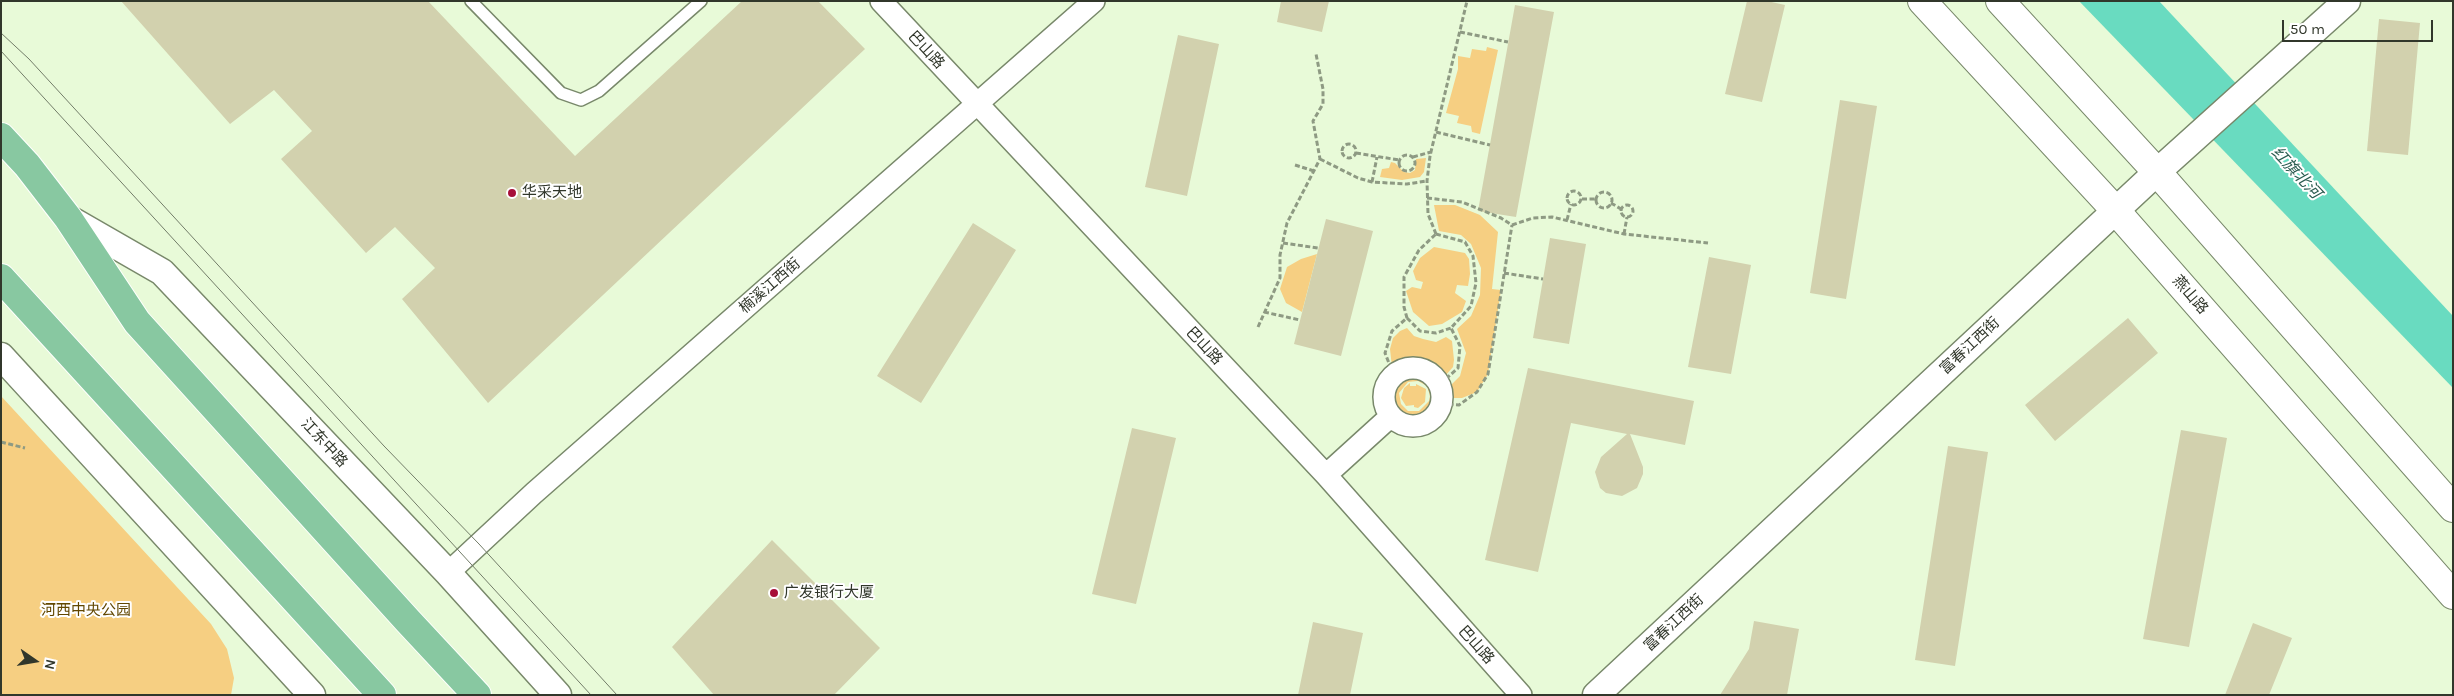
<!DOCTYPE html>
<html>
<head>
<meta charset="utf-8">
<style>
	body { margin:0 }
	#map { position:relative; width:2454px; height:696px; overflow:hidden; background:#e8fad8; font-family:Karla,sans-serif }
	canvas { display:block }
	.frame { position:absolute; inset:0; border:2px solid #31372b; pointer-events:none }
	.north { position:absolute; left:10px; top:636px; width:50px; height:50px; -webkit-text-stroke:4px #fff; paint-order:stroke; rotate:103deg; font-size:14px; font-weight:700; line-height:20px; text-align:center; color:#31372b }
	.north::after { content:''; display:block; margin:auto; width:18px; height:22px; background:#31372b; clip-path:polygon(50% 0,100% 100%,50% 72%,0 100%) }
	.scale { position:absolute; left:2282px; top:20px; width:151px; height:22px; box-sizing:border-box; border:2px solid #31372b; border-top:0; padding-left:6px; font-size:15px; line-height:18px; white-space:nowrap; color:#31372b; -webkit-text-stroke:4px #fff; paint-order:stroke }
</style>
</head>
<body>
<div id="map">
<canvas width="2454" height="696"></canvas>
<div class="frame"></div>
<div class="north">N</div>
<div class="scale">50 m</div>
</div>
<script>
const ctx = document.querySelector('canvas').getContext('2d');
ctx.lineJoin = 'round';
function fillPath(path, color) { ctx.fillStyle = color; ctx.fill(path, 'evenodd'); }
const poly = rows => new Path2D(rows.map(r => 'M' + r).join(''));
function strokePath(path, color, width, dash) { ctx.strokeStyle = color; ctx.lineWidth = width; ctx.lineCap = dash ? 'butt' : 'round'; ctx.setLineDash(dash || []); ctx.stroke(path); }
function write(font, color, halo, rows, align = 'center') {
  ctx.font = font + ' Karla,"Noto Sans SC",sans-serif'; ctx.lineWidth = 4; ctx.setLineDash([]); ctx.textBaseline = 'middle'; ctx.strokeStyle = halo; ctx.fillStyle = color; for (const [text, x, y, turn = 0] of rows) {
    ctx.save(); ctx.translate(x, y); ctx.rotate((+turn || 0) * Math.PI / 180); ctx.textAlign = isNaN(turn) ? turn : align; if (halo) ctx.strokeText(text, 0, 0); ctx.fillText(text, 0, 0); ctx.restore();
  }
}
const green = poly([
	[1487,47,1498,50,1480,134,1472,132,1471,126,1457,123,1459,116,1446,113,1458,69,1458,56,1470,58,1472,49,1486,51],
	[1426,158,1424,172,1420,177,1402,180,1380,177,1382,169,1389,168,1391,162,1395,163,1404,172,1410,173,1415,170,1416,159],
	[1434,205,1455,205,1480,215,1498,232,1492,289,1501,290,1488,374,1477,392,1462,398,1450,398,1449,387,1460,376,1466,353,1457,329,1471,316,1480,295,1481,268,1471,244,1461,235,1439,231],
	[1434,247,1465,253,1469,259,1470,274,1468,286,1457,285,1455,293,1466,301,1462,312,1442,324,1429,326,1413,312,1406,291,1412,287,1421,289,1423,282,1416,280,1413,271,1420,258],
	[1317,254,1302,312,1286,303,1280,289,1287,267,1301,259],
	[1407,328,1414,336,1423,339,1436,342,1446,337,1452,341,1454,360,1453,367,1445,376,1439,369,1416,359,1392,367,1390,349,1393,338,1400,331],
	[1412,375,1418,375,1429,382,1435,393,1432,406,1427,412,1414,416,1401,412,1394,400,1394,393,1400,380],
	[1418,381,1427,386,1430,396,1429,401,1419,411,1408,411,1401,404,1399,393,1408,382],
	[1410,383,1410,386,1416,386,1416,384,1426,389,1425,402,1418,408,1414,407,1414,405,1406,406,1401,398,1404,388],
	[1,396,211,624,227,649,234,678,231,695,1,695]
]);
const water = poly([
	[2079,1,2159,1,2453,316,2453,388]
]);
const building = poly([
	[121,1,428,1,575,156,742,1,818,1,865,49,488,403,402,299,435,268,395,227,366,253,281,159,312,131,274,90,230,124],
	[1281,1,1329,1,1322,32,1277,22],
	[1747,1,1767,1,1785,5,1762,102,1725,94],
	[1515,5,1554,12,1516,217,1478,211],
	[2379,19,2420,23,2408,155,2367,151],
	[1178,35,1219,44,1187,196,1145,187],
	[1840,100,1877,106,1846,299,1810,293],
	[1326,219,1373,231,1341,356,1294,344],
	[973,223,1016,250,921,403,877,376],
	[1550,238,1586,244,1569,344,1533,338],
	[1709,257,1751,265,1731,374,1688,367],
	[2128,318,2158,353,2055,441,2025,405],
	[1528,368,1694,401,1685,445,1630,434,1643,467,1643,474,1637,488,1622,496,1606,493,1600,488,1595,472,1601,457,1627,434,1571,423,1538,572,1485,560],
	[1132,428,1176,438,1136,604,1092,594],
	[2181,430,2227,438,2189,647,2143,639],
	[1948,446,1988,452,1955,666,1915,660],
	[772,540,880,648,834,695,714,695,672,647],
	[1754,621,1799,629,1787,695,1720,695,1749,649],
	[1313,622,1363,633,1350,695,1298,695],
	[2253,623,2292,638,2269,695,2225,695]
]);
const path = poly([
	[1460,32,1508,42],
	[1436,132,1490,145],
	'1342 151a7 7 0 1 1 14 0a7 7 0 1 1-14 0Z',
	[1356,153,1399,160],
	'1399 163a8 8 0 1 1 16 0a8 8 0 1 1-16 0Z',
	[1413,157,1431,152],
	[1320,159,1358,178,1372,182,1407,184,1427,181],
	[1295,165,1314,171],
	[1372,182,1377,157],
	'1567 198a7 7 0 1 1 14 0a7 7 0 1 1-14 0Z',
	'1596 200a8 8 0 1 1 16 0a8 8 0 1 1-16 0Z',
	[1427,198,1462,202,1501,218,1512,225],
	[1582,199,1597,199],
	[1611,203,1621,209],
	'1621 211a6 6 0 1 1 12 0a6 6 0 1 1-12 0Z',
	[1567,220,1571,204],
	[1512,225,1533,218,1552,217,1624,234,1708,243],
	[1436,234,1428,214,1427,181,1430,156,1467,1],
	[1436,234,1465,242,1473,256,1476,283,1471,306,1451,328,1460,346,1458,368,1439,385],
	[1624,234,1627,217],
	[1283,243,1318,248],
	[1504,273,1543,279],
	[1264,312,1300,320],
	[1407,318,1420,331,1436,333,1451,328],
	[1258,327,1280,278,1280,255,1287,223,1320,159,1313,121,1323,104,1323,89,1316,54],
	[1394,376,1385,353,1392,331,1407,318,1404,307,1404,277,1419,250,1436,234],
	[1441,404,1459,405,1477,392,1488,374,1512,225],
	[1,442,25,448]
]);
const service = poly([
	[471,1,561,93,581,100,599,91,701,1]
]);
const minor = poly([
	[881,1,1326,475,1521,695],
	'1384 397a29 29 0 1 1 58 0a29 29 0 1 1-58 0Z',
	[1326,475,1391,416],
	[448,573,534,493,1094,1]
]);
const tertiary = poly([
	[68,218,162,272,448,573,558,695],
	[1,356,312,695],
	[1596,695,2157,172,2347,1]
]);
const secondary = poly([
	[1922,1,2116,211,2453,595],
	[2000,1,2157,172,2453,508]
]);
const primary = poly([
	[1,137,27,165,68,218,137,322,408,621,477,695],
	[1,278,382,695]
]);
const tram = poly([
	[1,33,29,59,384,446,479,544,617,695],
	[1,51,591,695]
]);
const markers = [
	[512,193,5,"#a70f39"],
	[774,593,5,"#a70f39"]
];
const streetNames = [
	["巴山路",926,50,47],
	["楠溪江西街",770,286,-41],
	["燕山路",2190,295,49],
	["巴山路",1204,346,47],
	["富春江西街",1970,346,-43],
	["江东中路",324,443,47],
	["富春江西街",1674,623,-43],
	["巴山路",1476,645,48]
];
const poiNames = [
	["华采天地",522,193],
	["广发银行大厦",784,593]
];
const parkNames = [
	["河西中央公园",86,611]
];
const waterNames = [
	["红旗北河",2296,173,47]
];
fillPath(green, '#f6cf82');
fillPath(water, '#69dbc0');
fillPath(building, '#d2d1ae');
strokePath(service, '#78886a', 14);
strokePath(minor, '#78886a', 24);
strokePath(tertiary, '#78886a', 29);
strokePath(secondary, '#78886a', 30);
strokePath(primary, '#fff', 30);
strokePath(path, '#8e9a83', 3, [5, 2.5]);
strokePath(service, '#fff', 11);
strokePath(minor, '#fff', 21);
strokePath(tertiary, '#fff', 26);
strokePath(secondary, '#fff', 28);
strokePath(primary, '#88c8a1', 28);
strokePath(tram, '#727c68', 1);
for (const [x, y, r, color] of markers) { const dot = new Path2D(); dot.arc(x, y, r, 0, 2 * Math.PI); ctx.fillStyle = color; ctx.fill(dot); strokePath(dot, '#fff', 2); }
write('15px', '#31372b', '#fff', streetNames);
write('15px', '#31372b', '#fff', poiNames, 'left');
write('15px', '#624700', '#fff', parkNames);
write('italic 16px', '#2b5c50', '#fff', waterNames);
</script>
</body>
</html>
